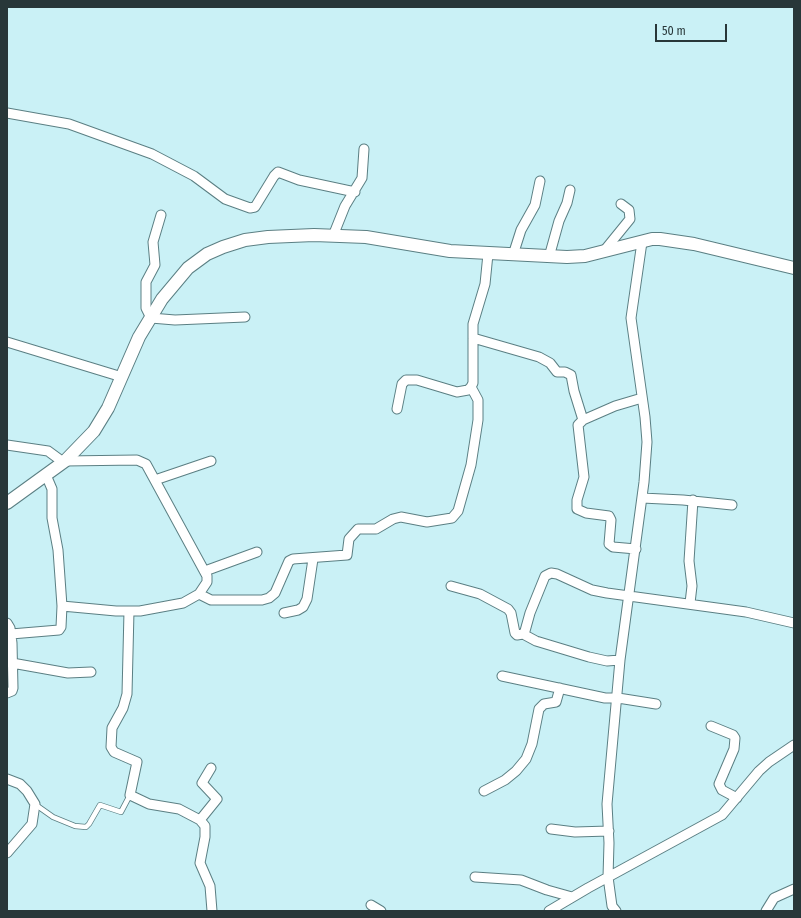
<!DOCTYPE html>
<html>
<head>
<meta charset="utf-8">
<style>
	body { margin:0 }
	#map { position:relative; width:801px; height:918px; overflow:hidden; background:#caf1f6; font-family:"Fira Sans Condensed",sans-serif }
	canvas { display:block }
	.frame { position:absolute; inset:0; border:8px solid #283739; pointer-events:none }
	.scale { position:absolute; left:655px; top:24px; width:72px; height:18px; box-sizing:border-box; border:2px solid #283739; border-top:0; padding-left:5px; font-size:12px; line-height:14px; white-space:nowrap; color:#283739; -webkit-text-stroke:3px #caf1f6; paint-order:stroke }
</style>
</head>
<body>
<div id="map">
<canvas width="801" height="918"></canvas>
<div class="frame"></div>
<div class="scale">50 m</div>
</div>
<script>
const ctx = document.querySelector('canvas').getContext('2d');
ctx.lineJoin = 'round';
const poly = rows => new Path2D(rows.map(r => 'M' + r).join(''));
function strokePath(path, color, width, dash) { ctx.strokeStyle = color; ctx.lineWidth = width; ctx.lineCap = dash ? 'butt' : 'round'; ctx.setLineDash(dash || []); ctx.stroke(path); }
const service = poly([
	[36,805,53,817,75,826,86,827,89,824,100,805,121,812,130,795]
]);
const minor = poly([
	[7,113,69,124,152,154,194,176,225,199,250,208,255,207,274,176,278,172,299,180,355,192],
	[161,215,153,242,155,265,146,282,146,308,151,318,175,320,245,317],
	[333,236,345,206,362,178,364,149],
	[604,251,630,219,629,210,621,204],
	[513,255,521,230,535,205,540,181],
	[549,257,559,221,567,203,570,190],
	[473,338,539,357,550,363,557,372,565,372,571,375,574,391,583,420],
	[7,342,122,377],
	[397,409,402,384,406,380,417,380,457,392,468,390,471,387,473,383,473,324,485,284,488,254],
	[7,445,48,451,63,462],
	[46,475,52,489,52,518,58,550,62,606,116,611,140,611,183,603,199,594,207,582,207,576,146,464,137,460,65,461],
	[155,480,211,461],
	[642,498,683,500,732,505],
	[636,549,613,547,609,544,611,520,609,516,586,513,577,509,577,500,584,477,578,425,583,420,615,406,642,398],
	[205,571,257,552],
	[451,586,480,594,508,609,511,613,515,633,517,635,523,634,525,631,530,613,545,576,551,573,557,574,592,590,607,593,746,612,794,623],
	[199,594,211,600,262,600,269,598,275,593,289,561,293,559,347,555,349,539,358,529,376,529,393,519,401,517,427,522,452,518,458,511,471,465,478,420,478,400,471,387],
	[690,603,692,586,689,561,693,500],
	[129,611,127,694,123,708,112,728,111,747,114,752,137,762,130,795,149,804,179,809,200,820,205,826,205,837,200,863,210,886,212,911],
	[284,613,298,610,303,607,307,599,313,559],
	[7,623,10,628,12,643,13,688,12,691,7,693],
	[11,634,59,630,61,627,62,606],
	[523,634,536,641,589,657,607,661,620,660],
	[12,663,68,673,91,672],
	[502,676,605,698,618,698,656,704],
	[711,726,733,735,735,738,734,749,719,784,722,790,737,798],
	[7,779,20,784,27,791,35,804,32,824,7,853],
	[484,791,505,780,516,771,526,759,532,744,539,709,544,704,556,702,560,688],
	[200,820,217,799,202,783,211,768],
	[551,829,575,832,609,831],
	[475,877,521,880,547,890,572,897],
	[371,905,381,911],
	[549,911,588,888,722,815,759,771,769,762,794,745],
	[616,911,612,906,608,877,609,843,607,804,620,660,644,482,647,442,645,417,631,318,642,242],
	[766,911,774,898,794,889]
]);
const tertiary = poly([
	[7,503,65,461,94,431,108,408,139,337,162,299,188,268,207,254,223,247,245,240,268,237,314,235,366,237,450,251,567,257,585,256,652,239,660,239,694,244,794,268]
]);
strokePath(service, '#5b7f83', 6);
strokePath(minor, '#5b7f83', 11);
strokePath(tertiary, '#5b7f83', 14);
strokePath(service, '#fff', 4.5);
strokePath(minor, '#fff', 9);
strokePath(tertiary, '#fff', 12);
</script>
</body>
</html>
